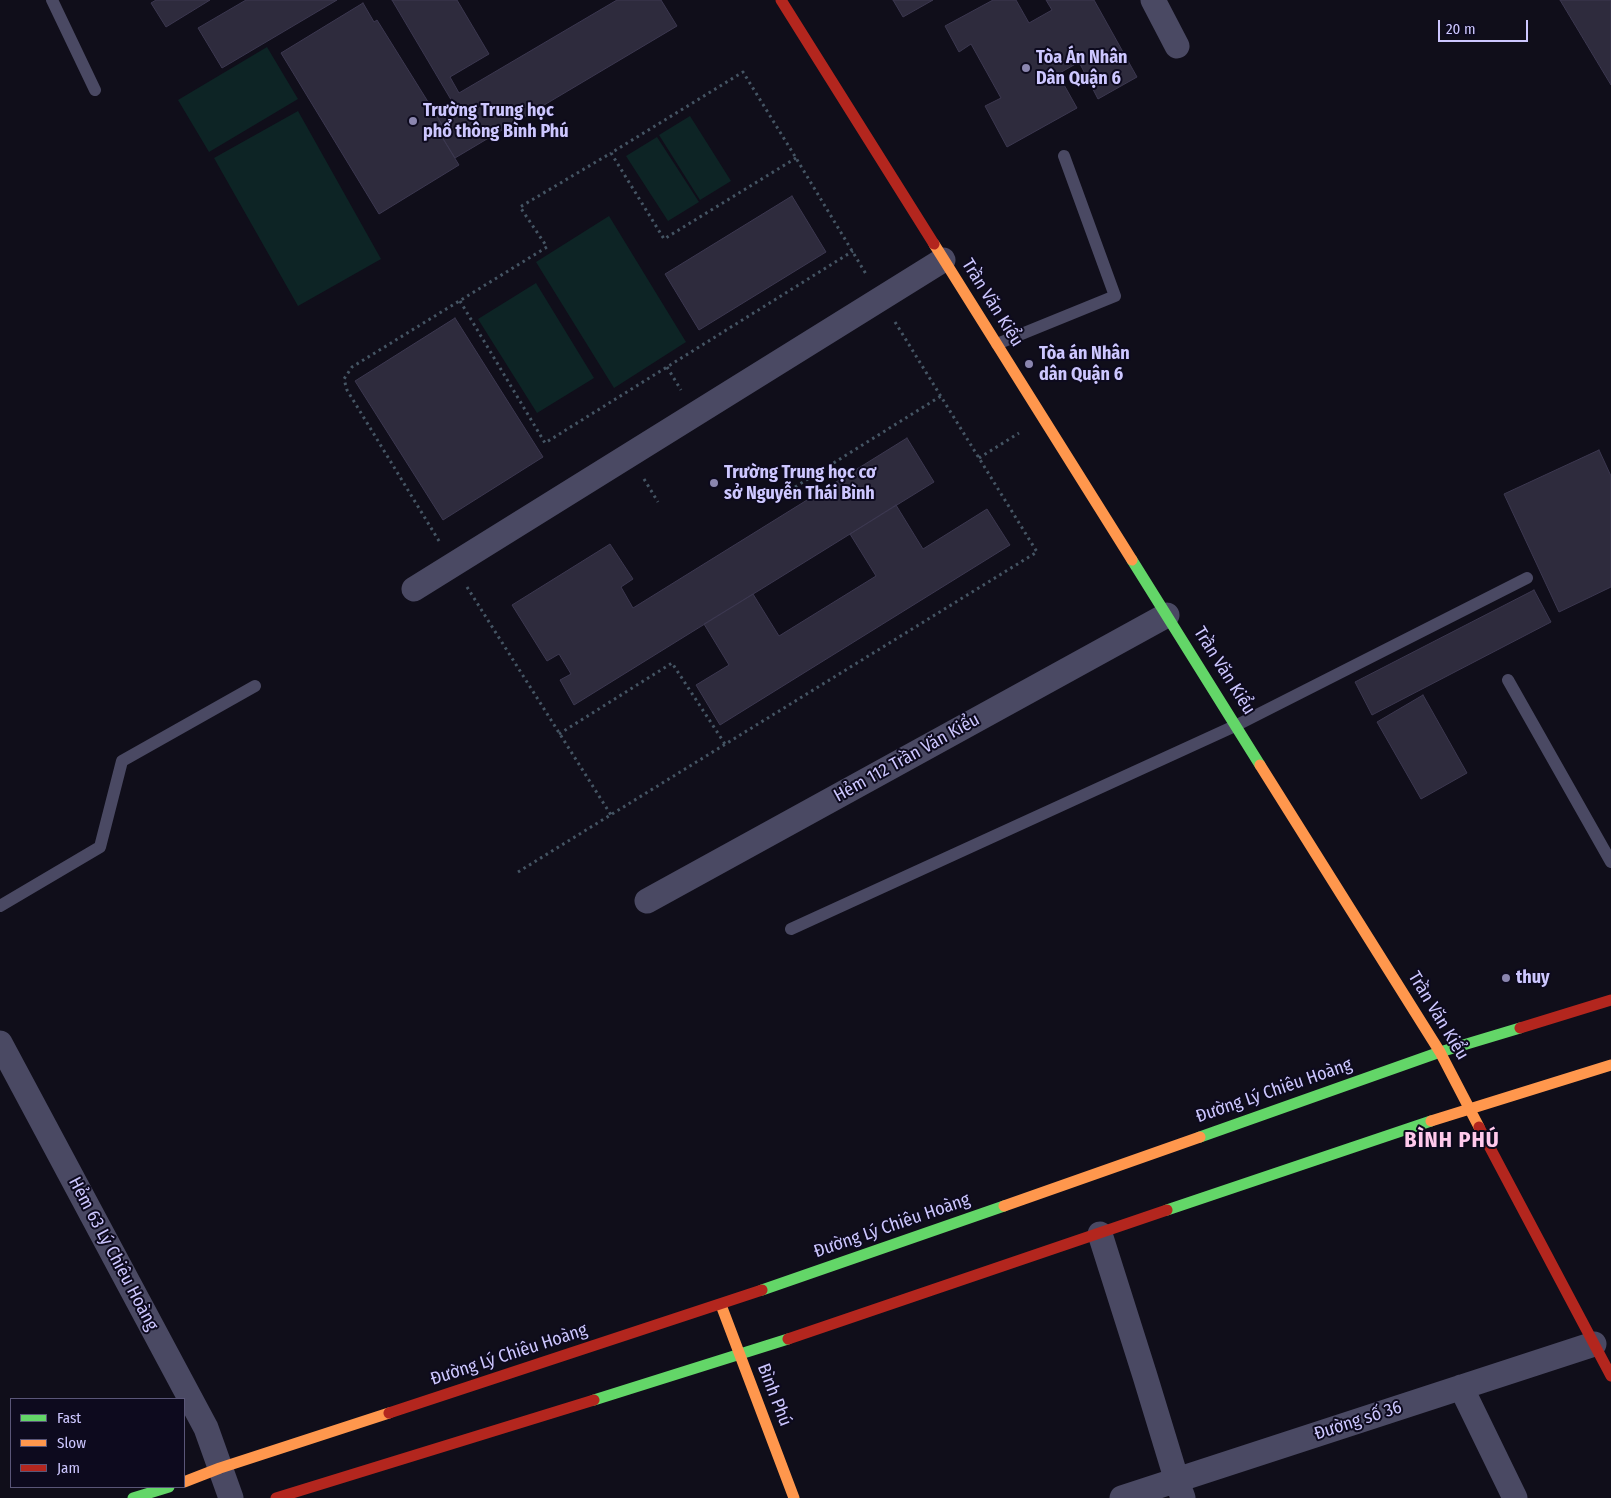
<!DOCTYPE html>
<html>
<head>
<meta charset="utf-8">
<style>
	body { margin:0 }
	#map { position:relative; width:1611px; height:1498px; overflow:hidden; background:#100e1a; font-family:"Fira Sans Condensed",sans-serif }
	canvas { display:block }
	.legend { position:absolute; left:10px; top:1398px; width:175px; height:90px; box-sizing:border-box; background:#0d0a1e; border:1px solid #5a5678; margin:0; padding:6px 9px; list-style:none; font-size:15px; color:#cdc7ff }
	.legend li { display:flex; align-items:center; gap:10px; height:25px }
	.legend b { width:25px; border:1px solid #5a5678 }
	.scale { position:absolute; left:1438px; top:20px; width:90px; height:22px; box-sizing:border-box; border:2px solid #cdc7ff; border-top:0; padding-left:6px; font-size:15px; line-height:18px; white-space:nowrap; color:#cdc7ff; -webkit-text-stroke:4px #0d0a1e; paint-order:stroke }
</style>
</head>
<body>
<div id="map">
<canvas width="1611" height="1498"></canvas>
<ul class="legend">
<li><b style="height:6px;background:#63d668"></b>Fast</li>
<li><b style="height:6px;background:#ff974d"></b>Slow</li>
<li><b style="height:6px;background:#b3261e"></b>Jam</li>
</ul>
<div class="scale">20 m</div>
</div>
<script>
const ctx = document.querySelector('canvas').getContext('2d');
ctx.lineJoin = 'round';
function fillPath(path, color) { ctx.fillStyle = color; ctx.fill(path, 'evenodd'); }
const poly = rows => new Path2D(rows.map(r => 'M' + r).join(''));
function strokePath(path, color, width, dash) { ctx.strokeStyle = color; ctx.lineWidth = width; ctx.lineCap = dash ? 'butt' : 'round'; ctx.setLineDash(dash || []); ctx.stroke(path); }
function write(font, color, halo, rows, align = 'center') {
  ctx.font = font + ' "Fira Sans Condensed",sans-serif'; ctx.lineWidth = 4; ctx.setLineDash([]); ctx.textBaseline = 'middle'; ctx.strokeStyle = halo; ctx.fillStyle = color; for (const [text, x, y, turn = 0] of rows) {
    ctx.save(); ctx.translate(x, y); ctx.rotate((+turn || 0) * Math.PI / 180); ctx.textAlign = isNaN(turn) ? turn : align; if (halo) ctx.strokeText(text, 0, 0); ctx.fillText(text, 0, 0); ctx.restore();
  }
}
const green = poly([
	[267,47,298,99,209,152,178,100],
	[298,111,381,259,298,306,214,158],
	[690,116,731,181,700,200,659,135],
	[657,137,699,202,668,221,626,156],
	[609,216,686,342,614,388,536,262],
	[536,283,594,378,537,413,478,319]
]);
const building = poly([
	[156,0,210,0,166,27,151,3,156,0],
	[246,0,337,0,222,68,198,28,246,0],
	[392,0,457,0,489,54,450,77,459,93,617,0,661,0,677,26,455,158,442,137,447,133,435,113,453,103,392,0],
	[893,0,933,0,903,17,893,0],
	[993,0,1016,0,1029,23,1052,10,1046,0,1094,0,1137,77,1098,99,1079,62,1058,74,1077,108,1007,147,985,106,1001,98,971,44,959,52,945,26,993,0],
	[1560,0,1611,0,1611,85,1560,0],
	[363,3,374,22,377,20,435,113,447,133,442,137,459,165,379,214,281,53,363,3],
	[792,196,826,252,699,330,665,274,792,196],
	[455,318,543,457,443,520,355,381,455,318],
	[907,438,934,482,574,705,560,680,571,674,559,654,547,661,512,605,610,544,633,579,621,587,633,608,907,438],
	[1599,450,1611,476,1611,587,1559,612,1504,494,1599,450],
	[896,505,923,549,987,509,1010,545,720,725,696,685,729,665,704,624,753,594,779,636,876,576,850,534,896,505],
	[1534,590,1551,622,1372,715,1355,682,1534,590],
	[1423,695,1467,773,1421,799,1377,722,1423,695]
]);
const path = poly([
	[796,158,664,239,611,153,743,72,796,158,866,274],
	[460,301,545,443,853,251],
	[667,367,681,390],
	[979,458,1019,433],
	[644,479,658,502],
	[795,487,941,396],
	[439,541,347,390,344,379,352,367,547,247,520,207,611,153],
	[467,587,611,815],
	[559,734,672,663,725,744],
	[518,872,1037,552,895,322]
]);
const lane = poly([
	[52,0,95,90],
	[997,344,1115,296,1064,156],
	[1508,680,1611,862],
	[0,906,100,847,122,761,255,686],
	[791,929,1237,725,1527,578]
]);
const street = poly([
	[1153,0,1177,46],
	[414,589,943,260],
	[647,901,1167,615],
	[0,1043,206,1428,231,1498],
	[1100,1234,1145,1376,1177,1481,1183,1498],
	[1461,1387,1515,1498],
	[1122,1498,1594,1344]
]);
const fast = poly([
	[1132,560,1260,765],
	[1200,1137,1440,1052,1520,1028],
	[1167,1210,1431,1121],
	[762,1290,1004,1206],
	[594,1400,788,1339],
	[133,1498,169,1487]
]);
const slow = poly([
	[934,244,1132,560],
	[1260,765,1440,1052,1479,1127],
	[1431,1121,1611,1065],
	[1004,1206,1200,1137],
	[721,1305,794,1498],
	[184,1482,220,1468,389,1413]
]);
const jam = poly([
	[781,0,934,244],
	[1520,1028,1611,1000],
	[1479,1127,1611,1376],
	[788,1339,1167,1210],
	[389,1413,762,1290],
	[276,1498,594,1400]
]);
const markers = [
	[1026,68,5,"#8b86af"],
	[413,121,5,"#8b86af"],
	[1029,364,5,"#8b86af"],
	[714,483,5,"#8b86af"],
	[1506,978,5,"#8b86af"]
];
const poiNames = [
	["Tòa Án Nhân",1036,58],
	["Dân Quận 6",1036,79],
	["Trường Trung học",423,111],
	["phổ thông Bình Phú",423,132],
	["Tòa án Nhân",1039,354],
	["dân Quận 6",1039,375],
	["Trường Trung học cơ",724,473],
	["sở Nguyễn Thái Bình",724,494],
	["thuy",1516,978]
];
const streetNames = [
	["Trần Văn Kiểu",992,303,58],
	["Trần Văn Kiểu",1224,671,58],
	["Hẻm 112 Trần Văn Kiểu",907,758,-29],
	["Trần Văn Kiểu",1438,1016,59],
	["Đường Lý Chiêu Hoàng",1274,1091,-19],
	["Đường Lý Chiêu Hoàng",892,1226,-19],
	["Hẻm 63 Lý Chiêu Hoàng",113,1254,62],
	["Đường Lý Chiêu Hoàng",509,1355,-18],
	["Bình Phú",774,1395,69],
	["Đường số 36",1358,1421,-18]
];
const districtNames = [
	["BÌNH PHÚ",1452,1141]
];
fillPath(green, '#0d2425');
fillPath(building, '#2e2b3d');
strokePath(building, '#3c3850', 1);
strokePath(path, '#455564', 3, [2.5, 4]);
strokePath(lane, '#4a4963', 12);
strokePath(street, '#4a4963', 25);
strokePath(fast, '#63d668', 11);
strokePath(slow, '#ff974d', 11);
strokePath(jam, '#b3261e', 11);
for (const [x, y, r, color] of markers) { const dot = new Path2D(); dot.arc(x, y, r, 0, 2 * Math.PI); ctx.fillStyle = color; ctx.fill(dot); strokePath(dot, '#0d0a1e', 2); }
write('bold 18px', '#cdc7ff', '#0d0a1e', poiNames, 'left');
write('18px', '#cdc7ff', '#0d0a1e', streetNames);
ctx.letterSpacing = '1px';
write('bold 22px', '#ffc9ec', '#0d0a1e', districtNames);
ctx.letterSpacing = '0px';
</script>
</body>
</html>
